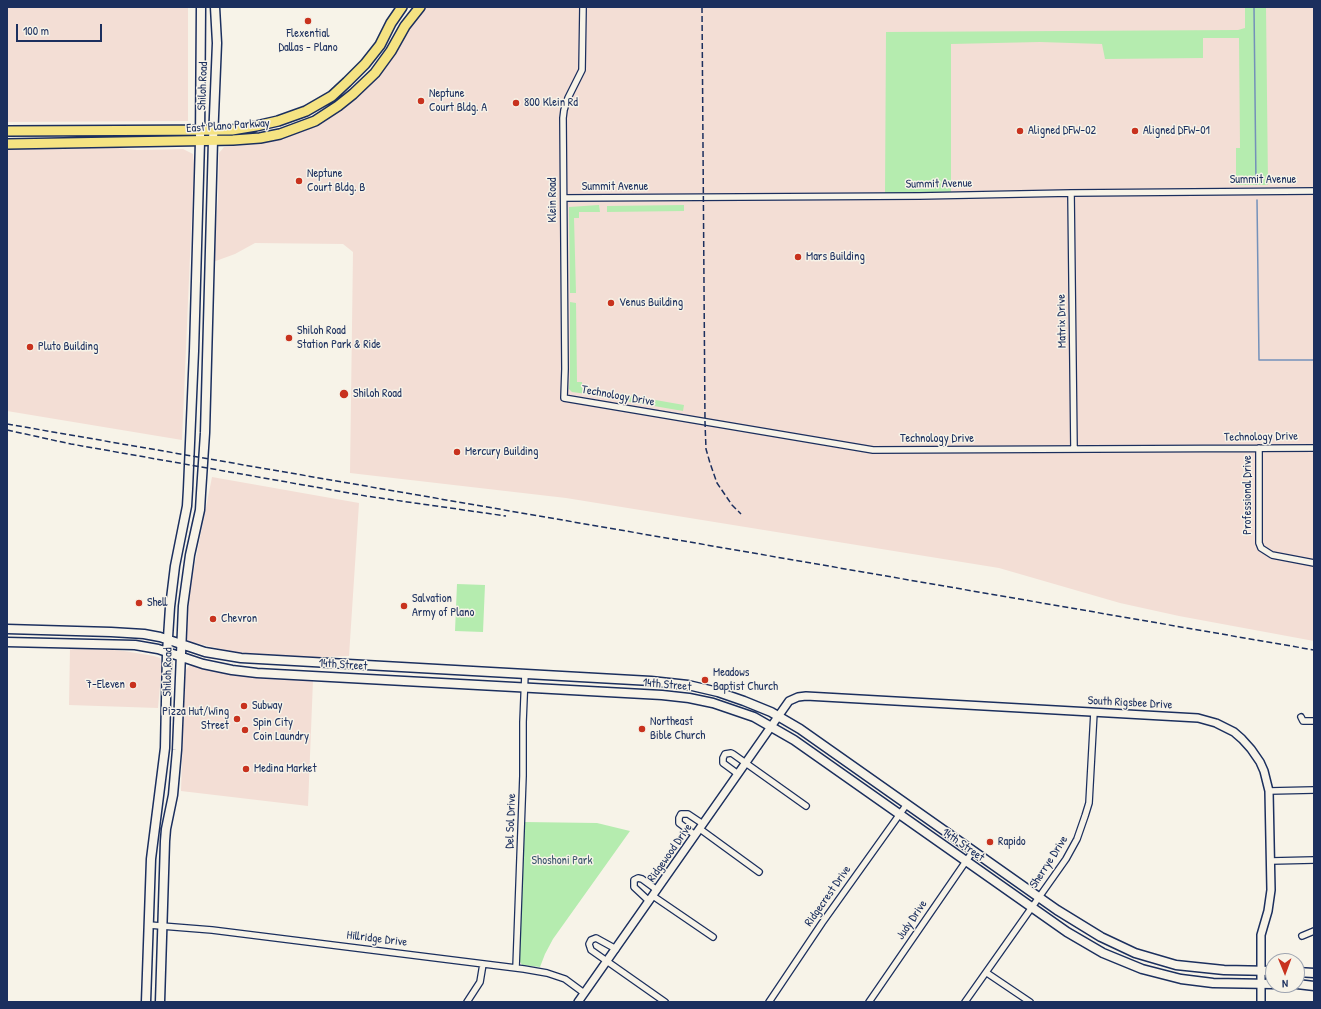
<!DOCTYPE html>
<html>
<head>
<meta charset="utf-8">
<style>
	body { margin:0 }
	#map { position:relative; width:1321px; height:1009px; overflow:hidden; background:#f7f3e8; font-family:"Patrick Hand",sans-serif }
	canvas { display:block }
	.frame { position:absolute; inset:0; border:8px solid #1b2f5e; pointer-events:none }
	.north { position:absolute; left:1265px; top:953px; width:40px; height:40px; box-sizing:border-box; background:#f7f3e8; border:1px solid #9fa5b1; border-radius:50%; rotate:179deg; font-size:11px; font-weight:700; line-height:16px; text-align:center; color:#1b2f5e }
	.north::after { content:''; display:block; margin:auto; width:14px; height:18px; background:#c8321e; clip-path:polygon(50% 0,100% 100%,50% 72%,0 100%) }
	.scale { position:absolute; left:16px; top:24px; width:86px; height:18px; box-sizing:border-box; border:2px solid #1b2f5e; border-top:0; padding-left:5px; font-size:12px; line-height:14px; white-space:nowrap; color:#1b2f5e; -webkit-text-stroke:3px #f7f3e8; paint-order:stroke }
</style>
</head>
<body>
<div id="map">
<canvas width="1321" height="1009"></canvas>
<div class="frame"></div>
<div class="north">N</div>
<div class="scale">100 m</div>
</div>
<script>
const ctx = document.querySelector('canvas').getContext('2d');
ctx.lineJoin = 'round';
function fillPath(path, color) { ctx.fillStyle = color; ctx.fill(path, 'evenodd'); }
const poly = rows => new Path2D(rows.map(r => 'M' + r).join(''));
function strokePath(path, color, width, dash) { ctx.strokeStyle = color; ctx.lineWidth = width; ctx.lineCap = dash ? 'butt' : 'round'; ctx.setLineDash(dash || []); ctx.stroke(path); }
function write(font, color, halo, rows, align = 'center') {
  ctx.font = font + ' "Patrick Hand",sans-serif'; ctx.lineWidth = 3; ctx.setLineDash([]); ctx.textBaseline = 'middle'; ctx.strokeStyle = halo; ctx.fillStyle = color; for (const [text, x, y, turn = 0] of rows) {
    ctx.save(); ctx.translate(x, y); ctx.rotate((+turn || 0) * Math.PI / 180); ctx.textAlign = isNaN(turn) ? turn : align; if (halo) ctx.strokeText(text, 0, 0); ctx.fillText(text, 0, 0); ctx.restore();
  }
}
const built = poly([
	[7,7,188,7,188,121,7,122],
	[427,7,1314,7,1314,641,1179,616,1120,603,999,568,566,498,350,473,353,252,343,244,255,243,235,254,213,262,218,199,219,153,224,147,257,144,284,138,303,131,320,123,347,105,366,88,381,72,412,24],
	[109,147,137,150,183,149,193,154,194,164,182,440,7,411,7,149],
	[212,477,359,503,349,656,297,658,267,656,230,651,191,642,186,639,185,635,189,593],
	[70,648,94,648,124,651,154,656,160,658,162,663,158,708,69,705],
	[189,666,195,666,246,676,313,680,308,806,181,791,185,671]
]);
const green = poly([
	[1245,7,1266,7,1268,185,1236,185,1236,148,1240,148,1239,38,1203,38,1203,58,1105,59,1102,44,1040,42,951,44,951,193,885,194,886,32,1238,30,1245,28],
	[599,205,600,212,579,212,579,218,574,218,576,293,570,293,569,207],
	[684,205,684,211,607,212,607,206],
	[570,302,576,303,577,382,582,382,582,388,596,390,595,395,572,392,569,389,570,377],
	[604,391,684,405,683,411,602,397],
	[457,584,485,585,483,632,455,631],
	[524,822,597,823,630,831,553,939,545,954,540,967,522,965,519,960]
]);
const stream = poly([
	[1254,7,1256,184],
	[1257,200,1259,360,1314,360]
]);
const minor = poly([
	[583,7,582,70,568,98,564,110,563,118,565,369,564,398,873,450,1314,448],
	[1071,193,1074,449],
	[564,198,919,196,1071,193,1314,191],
	[1259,448,1259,543,1261,548,1272,555,1314,563],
	[1301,717,1303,721,1314,721],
	[738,774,723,763,723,758,725,754,731,753,733,754,806,806],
	[1269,791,1314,790],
	[700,829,759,872],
	[695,835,679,823,679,818,681,814,688,814,703,824],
	[1271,861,1314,860],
	[653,896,713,937],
	[649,901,634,887,634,880,638,878,642,879,657,890],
	[149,925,212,930,524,969,547,973,565,979,584,993],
	[1302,936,1314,931],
	[616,949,596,938,591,940,589,944,591,950,665,1002],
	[516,968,523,776,523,722,525,674],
	[987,973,1030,1002],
	[467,1002,480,982,483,964],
	[769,1002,822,923,907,804],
	[869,1002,973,851],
	[965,1002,1066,859,1077,839,1085,816,1089,803,1094,712]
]);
const tertiary = poly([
	[578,1002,789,701,798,697,806,696,1198,718,1216,723,1234,732,1242,739,1251,749,1260,762,1264,771,1269,791,1271,890,1268,911,1261,935,1261,1002]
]);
const secondary = poly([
	[7,629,111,632,144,634,160,637,205,652,241,658,651,681,688,685,718,692,744,701,771,712,800,729,1057,910,1101,937,1135,953,1176,965,1224,970,1273,971],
	[7,642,135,645,158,649,203,664,232,670,257,673,662,695,689,698,713,703,754,717,794,740,1067,932,1103,953,1142,969,1181,979,1213,983,1273,984],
	[1297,972,1314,973],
	[1297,984,1314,986],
	[146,1002,151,859,165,748,167,653,170,607,175,566,187,506,188,489,194,351,200,141,201,7],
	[160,1002,165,841,166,829,173,795,177,750,183,606,190,555,200,510,201,493,205,433,213,140,217,43,215,7]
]);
const primary = poly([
	[7,131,232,130,256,126,278,121,306,111,332,96,347,82,365,64,380,45,391,23,402,7],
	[7,144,233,140,260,138,280,134,315,121,338,106,353,94,375,73,391,51,405,26,420,7]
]);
const rail = poly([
	[702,7,705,422,706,449,710,463,717,483,732,505,741,514],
	[7,424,1314,650],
	[7,430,71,444,366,496,506,516]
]);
const markers = [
	[308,21,4,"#c8321e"],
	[421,101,4,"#c8321e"],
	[516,103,4,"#c8321e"],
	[1020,131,4,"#c8321e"],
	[1135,131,4,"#c8321e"],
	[299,181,4,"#c8321e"],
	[798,257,4,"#c8321e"],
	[611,303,4,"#c8321e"],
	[289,338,4,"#c8321e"],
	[30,347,4,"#c8321e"],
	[344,394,5,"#c8321e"],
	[457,452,4,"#c8321e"],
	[139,603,4,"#c8321e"],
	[404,606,4,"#c8321e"],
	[213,619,4,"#c8321e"],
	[705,680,4,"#c8321e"],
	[133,685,4,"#c8321e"],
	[244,706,4,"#c8321e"],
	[237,719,4,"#c8321e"],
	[642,729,4,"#c8321e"],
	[245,730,4,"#c8321e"],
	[246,769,4,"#c8321e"],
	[990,842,4,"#c8321e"]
];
const poiNames = [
	["Flexential",308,34,"center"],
	["Dallas - Plano",308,48,"center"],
	["Neptune",429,94],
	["Court Bldg. A",429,108],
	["800 Klein Rd",524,103],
	["Aligned DFW-02",1028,131],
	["Aligned DFW-01",1143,131],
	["Neptune",307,174],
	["Court Bldg. B",307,188],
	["Mars Building",806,257],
	["Venus Building",619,303],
	["Shiloh Road",297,331],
	["Station Park & Ride",297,345],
	["Pluto Building",38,347],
	["Shiloh Road",353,394],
	["Mercury Building",465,452],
	["Salvation",412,599],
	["Army of Plano",412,613],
	["Shell",147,603],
	["Chevron",221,619],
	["Meadows",713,673],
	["Baptist Church",713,687],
	["7-Eleven",125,685,"right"],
	["Subway",252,706],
	["Pizza Hut/Wing",229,712,"right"],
	["Street",229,726,"right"],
	["Northeast",650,722],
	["Bible Church",650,736],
	["Spin City",253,723],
	["Coin Laundry",253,737],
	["Medina Market",254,769],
	["Rapido",998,842]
];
const streetNames = [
	["Shiloh Road",203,86,-88],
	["East Plano Parkway",228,126,-4],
	["Summit Avenue",1263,180],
	["Summit Avenue",939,184,-1],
	["Summit Avenue",615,187],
	["Klein Road",553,200,-90],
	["Matrix Drive",1062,321,-91],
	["Technology Drive",618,396,10],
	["Technology Drive",1261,437,-1],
	["Technology Drive",937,439],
	["Professional Drive",1248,495,-90],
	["14th Street",343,665,4],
	["Shiloh Road",168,672,-89],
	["14th Street",667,685,5],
	["South Rigsbee Drive",1130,703,3],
	["Del Sol Drive",511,821,-88],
	["14th Street",963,845,35],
	["Ridgewood Drive",670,853,-55],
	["Sherrye Drive",1049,862,-57],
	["Ridgecrest Drive",828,896,-55],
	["Judy Drive",912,920,-56],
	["Hillridge Drive",377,939,7]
];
const parkNames = [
	["Shoshoni Park",562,861]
];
fillPath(built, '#f3ded5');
fillPath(green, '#b5ecaf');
strokePath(stream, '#7491ba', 1.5);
strokePath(minor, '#1b2f5e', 8);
strokePath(tertiary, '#1b2f5e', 10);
strokePath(secondary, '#1b2f5e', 11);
strokePath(primary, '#1b2f5e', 12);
strokePath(minor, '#f7f3e8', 5.5);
strokePath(tertiary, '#f7f3e8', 7);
strokePath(secondary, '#f7f3e8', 8);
strokePath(primary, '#f5e382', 9);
strokePath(rail, '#1b2f5e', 1.5, [6, 3]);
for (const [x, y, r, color] of markers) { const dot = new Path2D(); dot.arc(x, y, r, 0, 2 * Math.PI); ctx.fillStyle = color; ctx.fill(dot); strokePath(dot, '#f7f3e8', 1.5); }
write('12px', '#1b2f5e', '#f7f3e8', poiNames, 'left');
write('12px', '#1b2f5e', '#f7f3e8', streetNames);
write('12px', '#3a556e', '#f7f3e8', parkNames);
</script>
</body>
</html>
